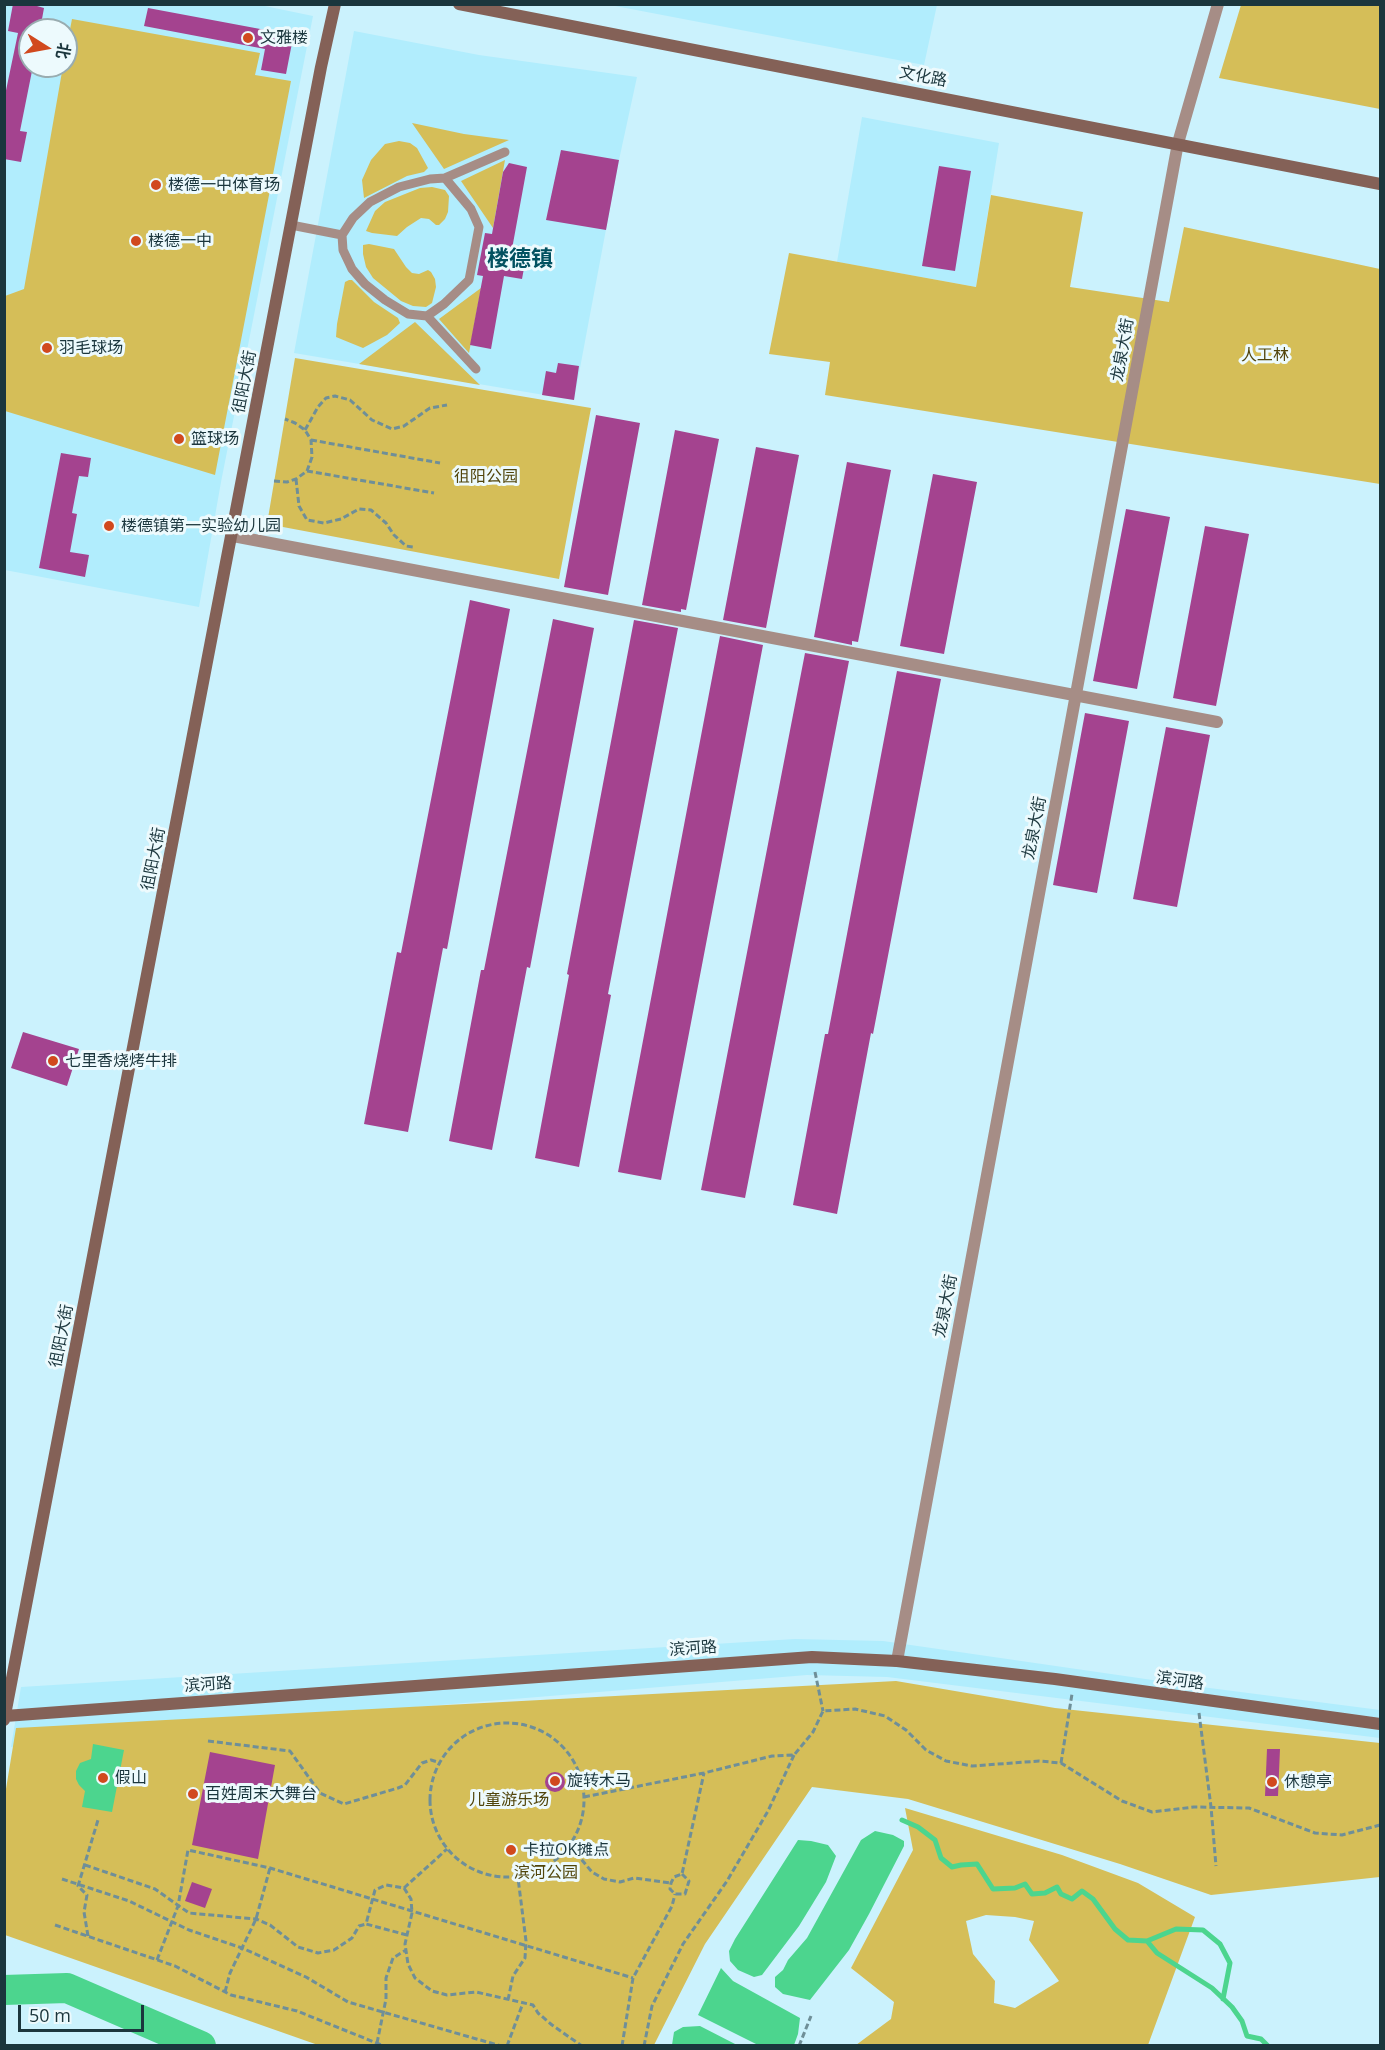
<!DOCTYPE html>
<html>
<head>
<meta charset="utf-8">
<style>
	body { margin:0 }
	#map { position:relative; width:1385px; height:2050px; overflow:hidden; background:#cbf2fd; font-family:"Open Sans","Noto Sans SC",sans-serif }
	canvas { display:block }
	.frame { position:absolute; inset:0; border:6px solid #1b363d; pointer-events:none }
	.north { position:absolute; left:18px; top:18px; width:60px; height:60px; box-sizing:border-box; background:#edfafd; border:2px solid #99acb0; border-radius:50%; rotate:101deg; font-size:16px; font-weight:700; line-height:24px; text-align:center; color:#1b363d }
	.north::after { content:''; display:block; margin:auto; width:21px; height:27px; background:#d1491e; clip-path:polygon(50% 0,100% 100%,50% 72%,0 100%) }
	.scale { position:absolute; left:18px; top:2005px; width:126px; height:27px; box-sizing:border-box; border:3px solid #1b363d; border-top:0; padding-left:8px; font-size:18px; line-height:21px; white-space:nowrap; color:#1b363d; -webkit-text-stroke:4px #edfafd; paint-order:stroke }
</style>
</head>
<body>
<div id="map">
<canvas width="1385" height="2050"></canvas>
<div class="frame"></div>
<div class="north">北</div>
<div class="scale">50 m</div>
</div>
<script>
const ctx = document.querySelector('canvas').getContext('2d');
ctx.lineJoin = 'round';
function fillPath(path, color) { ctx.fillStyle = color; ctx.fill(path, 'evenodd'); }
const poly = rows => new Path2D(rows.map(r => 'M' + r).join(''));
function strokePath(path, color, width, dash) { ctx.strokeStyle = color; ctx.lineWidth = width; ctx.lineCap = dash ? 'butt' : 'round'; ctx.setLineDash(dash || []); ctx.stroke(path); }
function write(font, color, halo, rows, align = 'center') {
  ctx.font = font + ' "Open Sans","Noto Sans SC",sans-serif'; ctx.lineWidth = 6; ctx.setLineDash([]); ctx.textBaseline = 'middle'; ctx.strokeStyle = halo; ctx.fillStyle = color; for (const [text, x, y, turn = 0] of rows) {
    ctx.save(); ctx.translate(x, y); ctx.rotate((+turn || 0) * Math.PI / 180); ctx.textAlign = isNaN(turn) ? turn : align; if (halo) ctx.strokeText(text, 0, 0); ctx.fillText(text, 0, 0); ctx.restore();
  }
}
const built = poly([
	[255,4,313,16,221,482,199,607,5,570,4,5],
	[30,30,66,30,66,66,30,66],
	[610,5,937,5,924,65],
	[354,31,479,55,637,77,619,160,574,400,294,353],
	[862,117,999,143,976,287,837,262],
	[795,1639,883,1641,1194,1686,1380,1710,1380,1738,887,1677,807,1675,146,1729,11,1747,21,1687]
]);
const green = poly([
	[1241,5,1380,5,1380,109,1219,78],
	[72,19,260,53,255,75,291,81,215,475,5,411,5,296,24,289,63,66,66,66,66,50],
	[412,123,464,134,509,140,444,169],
	[399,141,410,143,417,148,428,168,424,172,407,176,364,198,362,180,371,160,385,144],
	[505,160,493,228,461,181],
	[432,187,445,190,449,196,448,212,445,219,439,225,436,225,429,219,421,218,407,227,397,236,372,233,366,231,375,211,385,202,420,188],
	[991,195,1083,212,1070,287,1169,302,1184,227,1380,269,1380,484,825,395,830,362,769,354,789,253,976,287],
	[369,244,394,249,406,267,412,273,419,274,428,270,431,272,435,279,436,287,432,303,426,307,413,306,401,301,373,278,366,267,363,254,363,245],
	[349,280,352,280,374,302,398,318,400,323,387,335,363,348,336,337,337,324,345,282],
	[481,288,469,353,439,319],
	[415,322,480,385,359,364],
	[295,358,591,408,559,579,267,524],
	[896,1681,1055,1708,1380,1743,1380,1877,1211,1895,1120,1864,908,1799,812,1787,705,1944,654,2045,318,2045,5,1935,5,1795,16,1728],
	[905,1808,1062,1855,1138,1883,1195,1917,1148,2045,856,2045,891,2019,894,2002,851,1968,913,1850],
	[986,1915,1015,1917,1034,1921,1029,1940,1059,1981,1015,2008,994,2003,995,1981,973,1954,966,1921]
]);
const water = poly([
	[93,1744,124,1750,112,1812,82,1807,85,1791,79,1785,76,1779,76,1771,80,1763,91,1759],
	[875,1831,893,1835,904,1841,904,1846,869,1914,849,1950,810,2000,783,1994,775,1987,775,1977,783,1970,788,1960,807,1938,861,1840],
	[798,1840,811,1841,828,1845,836,1856,826,1882,799,1926,762,1975,754,1977,738,1970,730,1961,729,1951,735,1939],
	[721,1968,733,1981,800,2018,798,2034,794,2045,758,2045,698,2015],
	[700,2026,737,2045,672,2045,674,2032,683,2027]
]);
const stream = poly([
	[902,1820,918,1827,935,1840,941,1858,952,1867,961,1865,977,1864,993,1889,1015,1888,1025,1884,1032,1894,1045,1893,1057,1887,1061,1894,1072,1899,1082,1891,1093,1899,1115,1929,1128,1940,1147,1941,1157,1953,1212,1988,1232,2007,1242,2021,1247,2036,1261,2039,1268,2046],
	[1147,1941,1176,1929,1203,1930,1220,1944,1230,1963,1223,1999]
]);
const river = poly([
	[4,1990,67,1988,201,2046]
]);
const building = poly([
	[13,4,30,4,44,8,40,30,30,30,30,66,33,66,20,131,27,132,21,162,4,159,4,100,18,33,8,31],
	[148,8,287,34,292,43,286,74,261,70,265,49,144,26],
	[561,150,619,160,606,230,546,220],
	[509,163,527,167,512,249,527,252,522,279,504,276,491,349,470,345,483,276,477,275,485,233,492,234,503,172],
	[939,166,971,171,955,271,922,266],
	[558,363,579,366,574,400,542,395,546,371,556,373],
	[596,415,640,423,608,595,564,587],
	[675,430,719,439,686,610,681,609,681,612,642,605],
	[756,447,799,455,766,628,723,620],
	[61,453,91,458,88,477,79,476,72,513,77,514,70,552,89,555,85,577,39,568],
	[847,462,891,470,858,642,852,641,852,645,814,637],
	[933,474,977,482,944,654,900,646],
	[1126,509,1170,517,1137,689,1093,681],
	[1205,526,1249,534,1216,706,1173,698],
	[470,600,510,609,447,949,443,948,408,1132,364,1124,397,952,401,953],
	[553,619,594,628,530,968,527,967,492,1150,449,1141,481,970,484,970],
	[634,620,678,628,608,994,611,995,579,1167,535,1158,569,975,567,974],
	[720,636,763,645,661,1180,618,1172],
	[805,653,849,661,745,1198,701,1190],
	[897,671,941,679,873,1034,871,1033,837,1214,793,1205,825,1034,828,1034],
	[1085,713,1129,721,1097,893,1053,885],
	[1166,727,1210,735,1177,907,1133,899],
	[23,1032,79,1049,67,1086,11,1068],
	[1267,1749,1280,1749,1278,1796,1265,1796],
	[210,1752,275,1765,258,1859,192,1845],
	'545 1782a10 10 0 1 1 20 0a10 10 0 1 1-20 0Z',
	[192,1882,212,1889,205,1908,185,1901]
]);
const path = poly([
	[305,430,318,407,326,398,335,396,350,400,372,420,392,429,404,426,430,408,447,405],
	[311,440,440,463],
	[307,471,434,493],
	[296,479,299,506,307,520,324,523,341,519,359,509,371,510,386,523,394,535,406,546,413,547],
	[274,481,287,482,296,479,307,471,312,457,311,440,305,430,295,423,285,419],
	[815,1672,823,1711],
	[1199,1713,1211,1807,1216,1866],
	'430 1800a77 77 0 1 1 154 0a77 77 0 1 1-154 0Z',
	[208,1741,290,1751,320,1793,344,1804,398,1788,405,1785,422,1763,431,1760,441,1763],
	[1061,1763,1072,1694],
	[584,1797,704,1773,772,1756,794,1755,813,1732,823,1711,855,1709,885,1716,906,1730,926,1750,946,1761,972,1766,1039,1761,1061,1763,1122,1801,1152,1812,1194,1807,1249,1808,1315,1833,1342,1835,1380,1825],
	[570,1846,592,1872,604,1879,620,1882,634,1878,671,1883],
	[85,1865,155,1889,189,1913,256,1919,270,1925,298,1947,318,1953,334,1950,352,1938,359,1926,366,1924],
	[682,1874,689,1881,685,1894,675,1894,670,1889,671,1883,674,1877,682,1874,704,1773],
	[62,1879,129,1901,189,1930,242,1948,306,1977,348,2002,501,2046],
	[404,1888,447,1849],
	[55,1925,175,1966,231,1995,297,2011,384,2046],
	[407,1935,366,1924,375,1890,386,1885,404,1888,411,1899,412,1913,405,1944,408,1964,415,1978,432,1991,447,1995,476,1992,533,2005,538,2013,552,2025,582,2046],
	[88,1936,84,1912,87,1895,78,1886,98,1820],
	[157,1960,178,1906,188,1850,270,1868,633,1978],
	[225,1992,230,1973,256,1919,270,1868],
	[508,2000,513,1976,525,1958,526,1941,518,1878],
	[377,2043,386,1999,386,1978,393,1958,406,1950],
	[507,2046,523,2003],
	[622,2046,633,1978,672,1906,675,1894],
	[644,2046,652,2006,683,1944,727,1881,768,1811,794,1755],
	[799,2046,811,2016]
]);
const lane = poly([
	[445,178,505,152],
	[291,225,342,235,343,250,352,269,365,284,385,300,408,314,427,316,444,304,469,280,479,227,471,209,445,178,430,179,399,187,370,202,353,218,342,235],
	[427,316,476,369]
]);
const street = poly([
	[233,536,1217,722],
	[897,1661,1178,143,1218,4]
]);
const secondary = poly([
	[459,4,1380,184],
	[5,1716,812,1657,897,1661,1055,1679,1380,1724],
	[4,1720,321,67,335,4]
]);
const markers = [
	[248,38,6,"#d1491e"],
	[156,185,6,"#d1491e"],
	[136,241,6,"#d1491e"],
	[47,348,6,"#d1491e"],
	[179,439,6,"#d1491e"],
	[109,526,6,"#d1491e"],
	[53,1061,6,"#d1491e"],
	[103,1778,6,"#d1491e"],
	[555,1781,6,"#d1491e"],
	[1272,1782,6,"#d1491e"],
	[193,1794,6,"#d1491e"],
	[511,1850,6,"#d1491e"]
];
const poiNames = [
	["文雅楼",260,38],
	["楼德一中体育场",168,185],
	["楼德一中",148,241],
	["羽毛球场",59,348],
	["篮球场",191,439],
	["楼德镇第一实验幼儿园",121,526],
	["七里香烧烤牛排",65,1061],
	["假山",115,1778],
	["旋转木马",567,1781],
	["休憩亭",1284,1782],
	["百姓周末大舞台",205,1794],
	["卡拉OK摊点",523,1850]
];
const streetNames = [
	["文化路",923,77,11],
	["龙泉大街",1123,350,-80],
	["徂阳大街",245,382,-79],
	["龙泉大街",1035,828,-79],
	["徂阳大街",154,859,-79],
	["龙泉大街",946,1306,-79],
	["徂阳大街",62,1336,-79],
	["滨河路",693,1649,-4],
	["滨河路",1180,1681,8],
	["滨河路",208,1685,-4]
];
const parkNames = [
	["人工林",1265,355],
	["徂阳公园",486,477],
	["儿童游乐场",509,1800],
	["滨河公园",546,1873]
];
const districtNames = [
	["楼德镇",520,260]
];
fillPath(built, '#b1edfd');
fillPath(green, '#d5be58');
fillPath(water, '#4cd58e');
strokePath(stream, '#4cd58e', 5);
strokePath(river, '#4cd58e', 30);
fillPath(building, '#a4438f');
strokePath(path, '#6f8f98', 3, [6, 3]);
strokePath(lane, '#a68d86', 9);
strokePath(street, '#a68d86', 12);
strokePath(secondary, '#846157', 12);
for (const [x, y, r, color] of markers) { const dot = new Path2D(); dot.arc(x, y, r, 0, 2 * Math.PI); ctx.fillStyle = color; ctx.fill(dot); strokePath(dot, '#edfafd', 2); }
write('16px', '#1b363d', '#edfafd', poiNames, 'left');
write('16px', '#1b363d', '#edfafd', streetNames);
write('16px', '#51450b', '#edfafd', parkNames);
write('bold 22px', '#025160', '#edfafd', districtNames);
</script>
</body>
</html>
